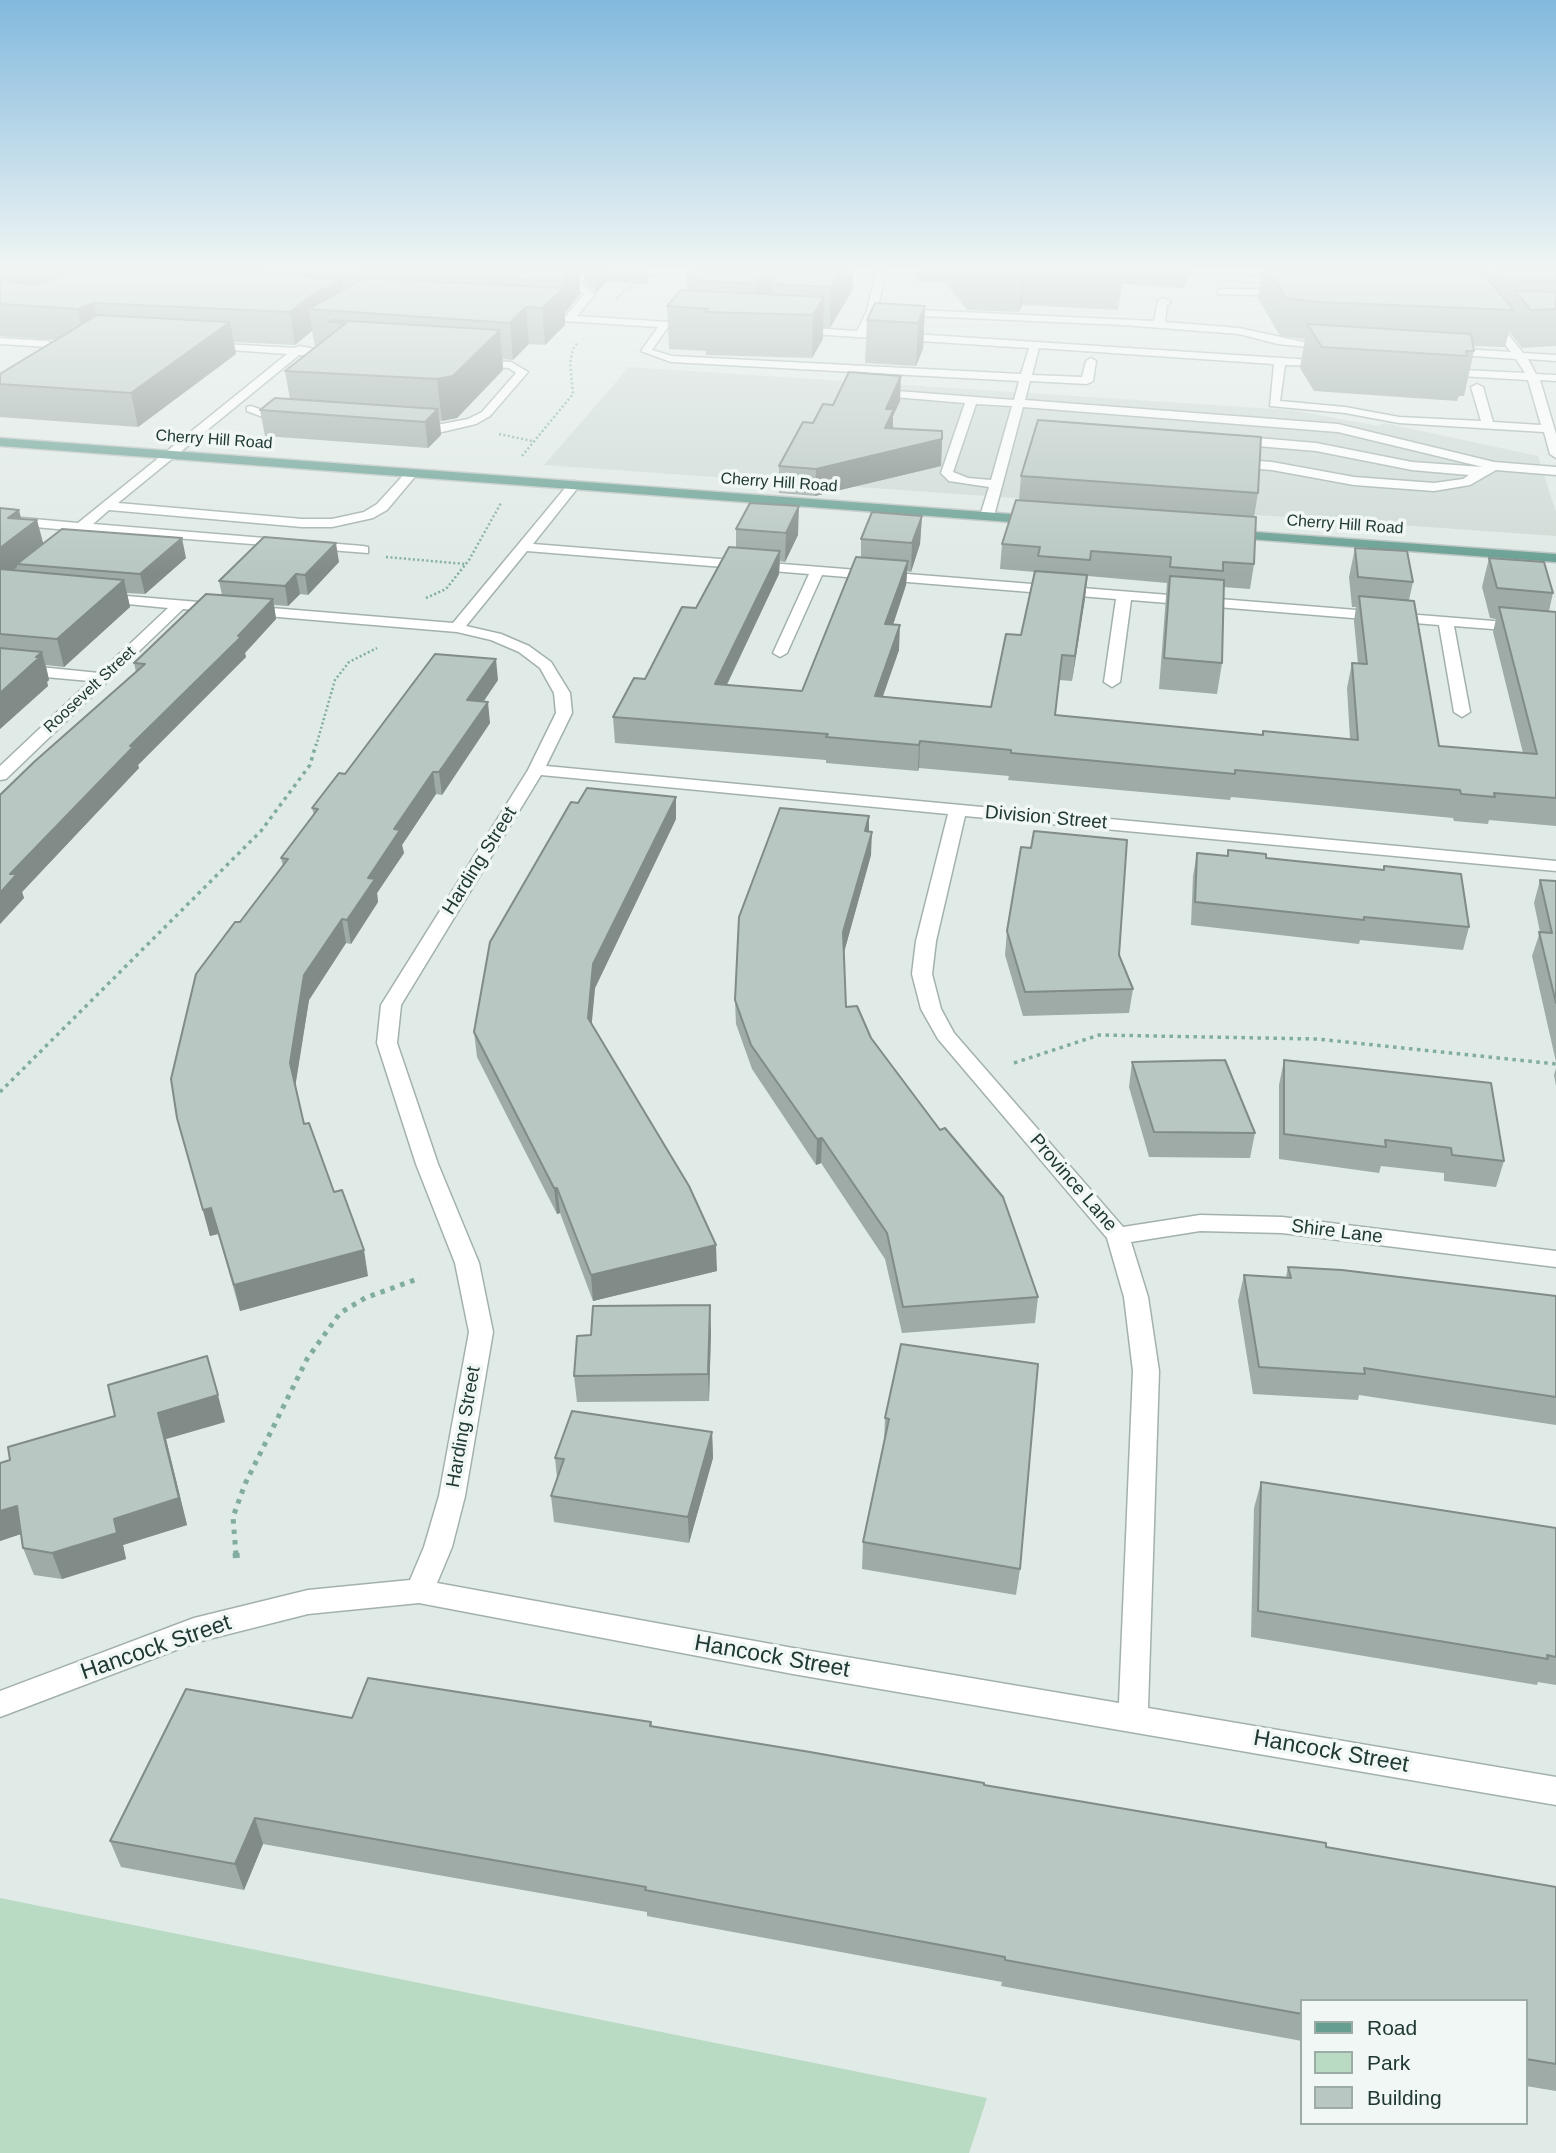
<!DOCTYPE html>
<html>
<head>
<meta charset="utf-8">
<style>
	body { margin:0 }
	#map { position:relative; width:1556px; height:2153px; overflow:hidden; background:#e0eae6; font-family:Arial,sans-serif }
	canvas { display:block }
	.legend { position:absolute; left:1300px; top:1999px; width:228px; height:126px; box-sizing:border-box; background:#f0f7f4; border:2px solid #9daba7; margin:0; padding:9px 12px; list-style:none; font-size:21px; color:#213934 }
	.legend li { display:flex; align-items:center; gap:14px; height:35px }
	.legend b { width:35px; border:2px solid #9daba7 }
</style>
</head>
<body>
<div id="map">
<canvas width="1556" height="2153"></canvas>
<ul class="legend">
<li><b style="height:9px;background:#669e91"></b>Road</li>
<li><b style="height:19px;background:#b9dac3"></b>Park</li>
<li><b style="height:19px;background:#b8c7c2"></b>Building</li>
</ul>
</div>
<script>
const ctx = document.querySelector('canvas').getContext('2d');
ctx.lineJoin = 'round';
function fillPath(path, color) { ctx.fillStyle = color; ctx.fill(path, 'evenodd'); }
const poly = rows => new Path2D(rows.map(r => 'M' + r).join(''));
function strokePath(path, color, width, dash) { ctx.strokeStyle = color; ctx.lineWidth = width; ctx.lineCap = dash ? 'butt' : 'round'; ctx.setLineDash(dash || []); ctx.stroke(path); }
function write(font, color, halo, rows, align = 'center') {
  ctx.font = font + ' Arial,sans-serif'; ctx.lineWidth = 7; ctx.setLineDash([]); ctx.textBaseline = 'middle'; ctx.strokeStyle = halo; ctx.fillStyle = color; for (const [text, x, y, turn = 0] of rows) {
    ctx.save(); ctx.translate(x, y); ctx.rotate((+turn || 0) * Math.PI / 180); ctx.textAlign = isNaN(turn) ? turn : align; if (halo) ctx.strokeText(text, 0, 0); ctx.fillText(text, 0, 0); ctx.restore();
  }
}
const built = poly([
	[629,367,1291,410,1379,426,1384,423,1538,456,1556,512,1556,536,544,465]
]);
const green = poly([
	[0,1898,987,2098,969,2153,0,2153]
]);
const pathFar3 = poly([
	[644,279,670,271],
	[616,299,636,282],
	[499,434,532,441],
	[522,456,573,394,570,363,573,349,578,342],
	[386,557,465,564],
	[426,598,446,589,469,560,501,503],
	[316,746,335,680,349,662,377,648]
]);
const pathFar2 = poly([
	[1014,1063,1099,1035,1317,1039,1556,1064],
	[0,1092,261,831,310,765,316,744]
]);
const pathFar1 = poly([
	[236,1555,233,1517,245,1484,307,1359,340,1313,365,1298,420,1278]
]);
const path = poly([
	[236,1553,237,1566]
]);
const minor = poly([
	[581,271,591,271,581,283,595,294,577,316,701,324,701,328,697,329,668,327,652,350,672,356,1021,374,1029,348,796,333,791,330,796,327,857,331,867,311,876,271,886,271,877,311,868,331,1327,361,1331,362,1331,366,1285,365,1280,401,1345,407,1399,417,1481,421,1471,387,1477,384,1483,387,1493,422,1541,425,1528,380,1443,375,1438,372,1443,369,1525,373,1516,359,1446,354,1441,351,1446,348,1511,352,1459,286,1454,271,1464,271,1469,285,1523,353,1556,355,1556,361,1528,359,1536,374,1556,375,1556,381,1540,380,1556,434,1556,458,1550,454,1544,432,1399,423,1345,413,1270,406,1274,364,1039,348,1032,375,1082,377,1086,361,1091,358,1096,361,1093,381,1087,384,1030,381,1025,400,1338,424,1494,462,1556,467,1556,475,1496,470,1470,485,1434,491,1354,485,1272,470,1233,467,1227,463,1233,459,1272,462,1354,477,1434,483,1463,479,1469,475,1412,470,1316,451,1234,444,1228,440,1234,436,1316,443,1412,462,1483,467,1338,432,1023,407,994,516,987,520,980,516,989,487,949,481,941,473,965,403,871,395,865,392,871,389,1014,400,1019,381,671,362,641,351,658,327,533,319,533,315,537,314,566,316,584,294,573,286,555,289,550,286,572,281,581,271],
	[976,404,1012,406,991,480,968,478,953,472,976,404],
	[1225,275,1289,278,1294,281,1289,284,1222,280,1222,276,1225,275],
	[1221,289,1285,290,1290,293,1285,296,1218,294,1218,290,1221,289],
	[1163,298,1171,302,1167,305,1165,322,1239,328,1313,344,1308,347,1278,344,1239,334,1123,325,899,315,894,312,899,309,1154,321,1158,301,1163,298],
	[0,338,48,341,53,344,48,347,0,344,0,338],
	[206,343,294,348,300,346,340,354,335,357,299,355,118,503,302,519,332,519,364,512,377,504,408,470,416,470,418,473,387,510,373,518,332,527,302,527,109,510,93,524,363,546,368,547,368,553,84,531,56,551,49,547,69,530,0,524,0,516,78,523,287,354,202,348,201,346,206,343],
	[475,360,511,362,528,372,490,416,476,424,442,432,409,429,409,425,413,423,442,424,468,419,482,412,516,373,509,368,471,365,470,363,475,360],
	[251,406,276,415,291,416,293,418,287,421,271,420,247,411,247,407,251,406],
	[574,481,580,485,533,544,1556,626,1556,634,1454,626,1470,712,1462,717,1454,712,1439,625,1131,600,1120,682,1112,687,1104,682,1116,599,822,575,787,653,780,657,773,653,809,574,527,551,466,626,501,634,529,646,551,662,570,693,572,713,546,766,1556,861,1556,871,965,816,936,941,932,974,941,1009,954,1033,1123,1227,1200,1215,1282,1217,1556,1251,1556,1267,1282,1233,1200,1231,1131,1242,1148,1297,1159,1371,1148,1708,1556,1777,1556,1805,793,1674,419,1603,308,1614,197,1642,0,1717,0,1691,194,1618,308,1590,410,1580,424,1547,439,1496,469,1332,455,1263,416,1164,377,1043,381,1005,528,770,556,713,554,693,540,668,519,652,491,640,457,632,183,609,6,779,0,780,0,766,90,681,0,673,0,663,99,673,168,608,97,601,95,598,102,594,453,623,570,482,574,481],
	[541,775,948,814,916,941,912,974,921,1009,938,1039,1107,1238,1124,1297,1133,1371,1119,1703,793,1648,437,1583,452,1547,465,1496,493,1332,479,1263,438,1164,397,1043,401,1005,541,775]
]);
const major = poly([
	[0,438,1037,516,1044,520,1037,524,0,446,0,438],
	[1227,530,1556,554,1556,562,1222,537,1220,534,1227,530]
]);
const wall = poly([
	[0,271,69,273,74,271,579,271,580,294,565,313,565,325,545,345,529,344,513,360,503,359,503,370,457,418,440,421,441,435,428,448,265,436,260,410,290,399,285,371,317,346,315,346,312,331,295,345,233,342,236,354,138,427,0,417,0,374,56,340,0,336],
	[584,271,648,271,648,284,606,282,597,292,585,283],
	[686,271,853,271,853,289,830,328,823,328,823,339,812,358,706,355,706,351,669,349,667,306,686,290],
	[916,271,1190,271,1184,288,1122,284,1118,310,1022,305,1019,312,967,310,945,282,916,282],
	[1262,271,1556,271,1556,346,1522,348,1509,331,1505,347,1473,346,1474,351,1464,396,1459,396,1457,401,1314,391,1300,368,1305,339,1280,336,1258,298],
	[925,306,923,349,916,366,865,363,867,320],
	[900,401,893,416,893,428,942,439,941,466,815,496,779,493,779,466,813,423,833,405],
	[1021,476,1258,493,1254,517,1254,564,1250,589,1223,587,1222,663,1217,694,1159,689,1167,583,1088,576,1072,681,1059,680,1055,715,1263,735,1350,739,1347,688,1352,663,1358,664,1354,621,1356,607,1352,607,1349,577,1355,548,1413,582,1409,600,1439,746,1523,753,1493,632,1496,619,1490,618,1482,587,1489,558,1553,593,1549,611,1556,612,1556,826,1489,820,1488,824,1454,821,1453,818,1329,806,1231,797,1230,800,1008,780,1009,776,919,768,918,771,826,763,826,760,615,743,613,717,645,679,696,608,736,547,736,529,798,535,785,562,780,561,779,574,727,685,802,691,861,557,861,539,922,516,920,544,911,572,907,571,906,585,893,625,899,650,882,697,991,707,1021,635,1035,572,1000,569,1002,544,1019,500],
	[0,508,21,519,43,543,186,558,145,594,127,593,130,607,64,667,46,665,49,680,47,682,48,686,0,729],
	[339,562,308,595,300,594,288,606,274,605,276,619,245,653,246,657,138,765,139,768,22,892,24,898,0,924,0,795,136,672,134,663,222,595,219,581],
	[498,680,483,701,490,723,442,795,436,794,402,845,404,853,377,893,378,902,351,944,346,943,309,1000,295,1086,304,1124,334,1192,368,1276,240,1311,218,1234,210,1236,177,1118,240,922,283,866,281,858,314,815,312,808,345,774],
	[869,816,869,832,871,855,844,952,846,1007,871,1038,1038,1297,1035,1323,902,1333,885,1259,821,1163,816,1165,752,1069,736,1024,735,1000],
	[676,819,595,988,591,1024,717,1271,593,1301,560,1213,557,1214,477,1057,474,1032],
	[1228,850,1266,858,1383,870,1384,866,1469,927,1463,950,1360,940,1359,944,1191,925,1193,876,1197,853,1227,856],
	[1540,880,1556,881,1556,1062,1532,956,1540,932,1534,903],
	[1007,931,1119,955,1133,989,1129,1013,1023,1016,1005,955],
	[1284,1060,1504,1161,1496,1187,1444,1181,1444,1173,1381,1166,1379,1173,1279,1159,1279,1085],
	[1132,1062,1255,1133,1250,1158,1149,1157,1129,1087],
	[1556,1068,1556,1086,1554,1075],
	[1288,1267,1556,1296,1556,1425,1359,1395,1358,1400,1253,1394,1238,1301,1244,1275,1286,1277],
	[711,1331,709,1401,577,1402,574,1376],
	[901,1344,1020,1569,1016,1595,862,1569,863,1542,884,1443,885,1418],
	[225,1422,166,1439,187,1525,123,1545,126,1559,62,1579,34,1575,23,1548,21,1534,0,1541,0,1463],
	[712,1432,713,1458,689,1543,554,1522,551,1496,557,1478,555,1458],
	[1261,1482,1556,1528,1556,1685,1538,1682,1537,1685,1251,1637,1254,1508],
	[352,1718,651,1722,652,1726,1326,1847,1556,1887,1556,2091,1526,2086,1526,2001,1302,2001,1302,2041,1001,1986,1002,1982,647,1916,647,1912,263,1844,244,1890,121,1867,110,1841]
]);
const shadedWall = poly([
	[5,271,69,271,71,281,8,304,0,284,0,273],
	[359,271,406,271,379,272,382,289,363,302],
	[550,271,579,271,580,294,565,313,563,281],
	[596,271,606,271,606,282,597,292],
	[763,271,771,271,771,298,756,314,756,284],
	[840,271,853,271,853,289,830,328,830,287],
	[1023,271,1025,271,1022,305,1019,312],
	[1122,271,1123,271,1118,310],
	[1186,271,1190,271,1184,288],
	[342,280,346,312,309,309,312,331,295,345,290,312,309,297],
	[563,288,565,325,545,345,542,308],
	[824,297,823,339,812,358,813,315],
	[94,303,101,335,85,342,78,309],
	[925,306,923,349,916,366,918,323],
	[526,307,529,344,513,360,510,323],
	[230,322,236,354,138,427,131,393],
	[500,330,503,370,457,418,442,421,437,379],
	[901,376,900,401,893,416,893,435,942,439,941,466,815,496,816,469,886,409],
	[438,409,441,435,428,448,425,422],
	[799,506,798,535,785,562,786,533],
	[19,510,24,530,37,520,44,546,17,564,17,567,0,581,0,548,8,518],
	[922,516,920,544,911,572,912,543],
	[182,538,186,558,145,594,140,574],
	[336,543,339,562,308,595,305,575],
	[780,551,779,574,715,709,715,684],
	[908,561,906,585,885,649,885,624],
	[296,574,300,594,288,606,285,586],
	[1087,575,1085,599,1072,681,1075,656],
	[124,580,130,607,64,667,57,639],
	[273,599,276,619,245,653,246,657,138,765,139,768,22,892,24,898,0,924,0,893,10,874,130,746],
	[900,625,899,650,874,722,875,696],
	[42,652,49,680,47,682,48,686,0,729,0,693],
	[496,659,498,680,470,722,467,700],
	[488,702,490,723,442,795,439,772],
	[920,741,919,768,918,771,919,745],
	[433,772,436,794,402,845,404,853,377,893,378,902,351,944,347,920,368,878,394,829],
	[676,797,676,819,595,988,590,1043,588,1018,593,964],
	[869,816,869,839,865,831],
	[872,832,871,855,843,956,843,932],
	[342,919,346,943,309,1000,295,1088,290,1063,304,975],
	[822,1138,821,1163,816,1165,817,1139],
	[554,1188,557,1188,560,1213,557,1214],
	[211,1208,218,1234,210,1236,203,1210],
	[716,1245,717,1271,593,1301,591,1275],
	[364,1250,368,1276,240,1311,234,1285],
	[710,1305,711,1331,709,1401,708,1374],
	[218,1395,225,1422,166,1439,187,1525,123,1545,126,1559,62,1579,52,1553,114,1519,158,1413],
	[712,1432,713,1458,689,1543,688,1517],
	[17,1506,27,1532,0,1541,0,1511],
	[255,1818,263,1844,244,1890,235,1864]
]);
const building = poly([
	[74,271,248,271,342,280,309,297,290,312,94,303,78,309,0,304,0,281,34,285,74,271],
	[381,271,571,271,563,281,379,272,381,271],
	[698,271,763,271,756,284,690,280,698,271],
	[780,271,840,271,830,287,772,284,780,271],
	[1269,271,1481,271,1514,310,1318,302,1286,298,1269,271],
	[1498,271,1556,271,1556,281,1506,280,1498,271],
	[364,278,563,288,542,308,526,307,510,323,309,309,364,278],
	[681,290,824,297,813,315,705,312,708,309,667,306,681,290],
	[1515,291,1556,292,1556,309,1531,310,1515,291],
	[875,303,925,306,918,323,867,320,875,303],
	[97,315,230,322,131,393,0,384,0,374,97,315],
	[332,320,500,330,453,376,437,379,285,371,346,323,329,322,332,320],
	[1307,324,1471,334,1474,351,1466,351,1467,356,1322,347,1307,324],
	[849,372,901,376,886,409,894,409,885,428,942,431,942,439,816,469,779,466,803,422,813,423,823,404,833,405,849,372],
	[275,398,438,409,425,422,260,410,275,398],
	[1038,420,1261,437,1258,493,1021,476,1038,420],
	[1016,500,1256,517,1254,564,1223,562,1223,571,1170,567,1171,557,1091,551,1090,560,1038,556,1040,547,1002,544,1016,500],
	[750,503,799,506,786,533,736,529,750,503],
	[0,508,19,510,8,518,37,520,0,548,0,508],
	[872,512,922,516,912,543,861,539,872,512],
	[62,529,182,538,140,574,17,564,62,529],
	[264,537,336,543,305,575,296,574,285,586,219,581,264,537],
	[729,547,780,551,715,684,802,691,856,557,908,561,885,624,900,625,875,696,991,707,1006,634,1021,635,1035,571,1087,575,1075,656,1062,655,1055,715,1263,735,1263,731,1358,740,1352,663,1367,664,1359,596,1414,601,1439,746,1537,754,1499,607,1556,612,1556,798,1494,793,1495,797,1461,794,1460,790,1334,779,1235,770,1235,774,1011,753,1011,750,920,741,919,745,826,737,828,734,613,717,634,678,645,679,682,607,696,608,729,547],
	[1355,548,1407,551,1413,582,1358,577,1355,548],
	[1489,558,1544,562,1553,593,1497,588,1489,558],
	[0,569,124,580,57,639,0,634,0,569],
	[1170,576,1224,580,1222,663,1164,658,1170,576],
	[206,594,273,599,238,636,242,636,130,746,134,746,10,874,17,874,0,893,0,795,34,762,145,664,134,663,206,594],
	[0,648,42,652,36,657,40,657,0,693,0,648],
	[435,654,496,659,467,700,488,702,439,772,433,772,394,829,400,830,368,878,375,879,347,920,342,919,304,975,290,1063,304,1124,309,1123,334,1192,342,1190,364,1250,234,1285,211,1208,203,1210,177,1118,171,1079,196,974,235,922,240,922,288,859,281,858,318,809,312,808,339,773,345,774,435,654],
	[587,788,676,797,593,964,588,1018,689,1186,716,1245,591,1275,557,1188,554,1188,474,1032,490,942,571,802,578,803,587,788],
	[780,808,869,816,865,831,872,832,843,932,846,1007,857,1006,871,1038,940,1130,945,1128,1003,1197,1038,1297,903,1307,887,1233,822,1138,817,1139,751,1045,735,1000,739,917,780,808],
	[1034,831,1127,840,1119,955,1133,989,1025,992,1007,931,1021,847,1031,848,1034,831],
	[1228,850,1266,854,1266,858,1384,870,1384,866,1461,874,1469,927,1364,917,1364,920,1195,902,1197,853,1228,856,1228,850],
	[1540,880,1556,881,1556,1003,1539,932,1552,933,1540,880],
	[1225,1060,1255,1133,1154,1132,1132,1062,1225,1060],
	[1284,1060,1491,1083,1504,1161,1452,1155,1451,1148,1385,1140,1386,1147,1284,1134,1284,1060],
	[1288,1267,1342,1270,1556,1296,1556,1397,1364,1368,1365,1374,1259,1367,1244,1275,1291,1278,1288,1267],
	[710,1305,708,1374,574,1376,577,1336,591,1335,593,1306,710,1305],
	[901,1344,1038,1364,1020,1569,863,1542,889,1419,885,1418,901,1344],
	[207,1356,218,1395,158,1413,179,1498,114,1519,117,1533,52,1553,23,1548,17,1506,0,1511,0,1463,10,1460,8,1447,115,1416,108,1385,207,1356],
	[572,1411,712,1432,688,1517,551,1496,564,1459,555,1458,572,1411],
	[1261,1482,1556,1528,1556,1657,1547,1655,1548,1659,1258,1611,1261,1482],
	[368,1678,651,1722,650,1726,810,1752,984,1783,984,1785,1326,1843,1326,1847,1556,1887,1556,2064,1526,2059,1526,2001,1302,2001,1302,2014,1005,1960,1005,1957,645,1890,646,1887,255,1818,235,1864,110,1841,186,1689,352,1718,368,1678]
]);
const farStreetnames = [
	["Cherry Hill Road",214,440,4],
	["Cherry Hill Road",779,483,4],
	["Cherry Hill Road",1345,525,4],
	["Roosevelt Street",90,690,-43]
];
const streetNames = [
	["Division Street",1046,818,5],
	["Harding Street",480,861,-58],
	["Province Lane",1073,1183,49],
	["Shire Lane",1337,1232,7],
	["Harding Street",464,1427,-80]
];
const nearStreetnames = [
	["Hancock Street",156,1648,-19],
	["Hancock Street",772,1657,10],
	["Hancock Street",1331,1752,10]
];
fillPath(built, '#cedad5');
fillPath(green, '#b9dac3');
strokePath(minor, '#a3b1ad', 3);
strokePath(major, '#bcc4c2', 3);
strokePath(pathFar3, '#81aca0', 2.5, [2, 2.5]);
strokePath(pathFar2, '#81aca0', 3.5, [3.5, 4.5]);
strokePath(pathFar1, '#81aca0', 5, [4.5, 6]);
strokePath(path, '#81aca0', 7, [5, 8]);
fillPath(minor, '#fff');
fillPath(major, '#669e91');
fillPath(wall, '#9eaba7');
fillPath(shadedWall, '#818b88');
fillPath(building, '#b8c7c2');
strokePath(building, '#818b88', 2);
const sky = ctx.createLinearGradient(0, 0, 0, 573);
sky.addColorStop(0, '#82b9dd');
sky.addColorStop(0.47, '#f1f6f4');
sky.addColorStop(1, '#f1f6f400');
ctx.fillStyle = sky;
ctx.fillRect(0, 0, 1556, 573);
write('16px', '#213934', '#f0f7f4', farStreetnames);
write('19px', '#213934', '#f0f7f4', streetNames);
write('23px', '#213934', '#f0f7f4', nearStreetnames);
</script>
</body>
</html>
